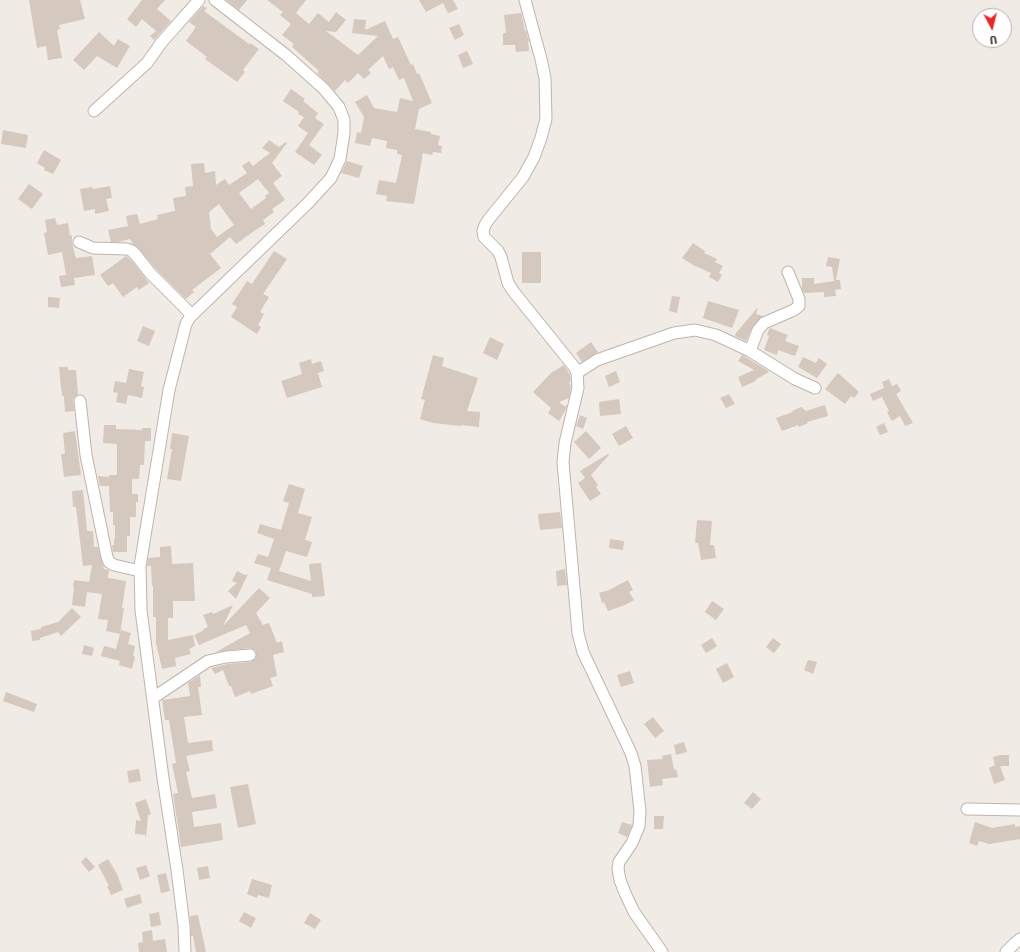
<!DOCTYPE html>
<html>
<head>
<meta charset="utf-8">
<style>
	body { margin:0 }
	#map { position:relative; width:1020px; height:952px; overflow:hidden; background:#f1ebe5; font-family:"Fira Sans",sans-serif }
	canvas { display:block }
	.north { position:absolute; left:972px; top:8px; width:40px; height:40px; box-sizing:border-box; background:#fff; border:1px solid #b4b1ae; border-radius:50%; rotate:173deg; font-size:11px; font-weight:700; line-height:16px; text-align:center; color:#433b35 }
	.north::after { content:''; display:block; margin:auto; width:14px; height:18px; background:#ea2428; clip-path:polygon(50% 0,100% 100%,50% 72%,0 100%) }
</style>
</head>
<body>
<div id="map">
<canvas width="1020" height="952"></canvas>
<div class="north">U</div>
</div>
<script>
const ctx = document.querySelector('canvas').getContext('2d');
ctx.lineJoin = 'round';
function fillPath(path, color) { ctx.fillStyle = color; ctx.fill(path, 'evenodd'); }
const poly = rows => new Path2D(rows.map(r => 'M' + r).join(''));
function strokePath(path, color, width, dash) { ctx.strokeStyle = color; ctx.lineWidth = width; ctx.lineCap = dash ? 'butt' : 'round'; ctx.setLineDash(dash || []); ctx.stroke(path); }
const building = poly([
	[29,0,80,0,85,19,59,25,60,29,57,30,62,58,48,60,46,46,37,48],
	[142,0,165,0,157,9,171,21,154,40,150,36,156,31,142,19,136,27,127,19],
	[226,0,247,0,239,10],
	[267,0,306,0,296,13,309,24,318,13,329,22,336,12,346,20,336,32,326,31,358,55,378,36,352,33,354,19,366,20,365,30,385,21,393,39,398,37,411,65,413,64,417,74,419,73,432,103,419,109,415,129,431,132,431,134,440,136,438,145,442,146,441,153,433,152,432,155,423,153,414,204,386,201,387,196,376,194,379,180,396,183,402,155,397,154,397,150,386,148,387,141,372,138,370,146,355,143,357,132,361,133,364,117,355,102,367,95,374,108,397,112,400,98,413,101,404,78,399,80,393,67,389,69,383,56,368,70,371,73,364,79,358,73,348,83,345,80,335,91,317,73,319,71,292,47,294,44,282,35,291,24,280,15,283,12],
	[419,0,453,0,458,9,448,13,443,3,426,12],
	[203,6,207,8,204,11,249,44,250,43,259,49,243,70,245,72,237,82,205,59,207,57,186,41,196,27,189,22],
	[521,13,525,31,526,31,529,41,528,41,529,51,516,52,515,45,503,45,503,33,506,33,504,15],
	[459,24,464,35,455,40,449,28],
	[99,32,114,46,118,39,130,46,117,68,97,56,84,70,73,60],
	[467,51,473,64,463,68,458,55],
	[291,89,305,99,303,101,318,113,315,118,324,124,309,145,322,155,314,165,295,152,308,133,298,126,304,117,298,114,299,112,283,101],
	[3,130,28,135,26,148,1,144],
	[269,140,279,147,286,142,287,143,272,163,282,176,273,183,285,200,272,209,274,212,263,220,265,224,257,229,236,244,230,237,210,254,221,268,192,290,194,292,186,299,155,268,141,251,133,244,130,239,118,242,111,242,108,230,128,226,126,216,137,214,140,224,158,219,157,215,175,211,173,198,186,196,185,187,193,186,191,164,204,163,205,173,215,171,216,185,225,179,229,185,247,173,242,166,249,161,253,166,270,153,262,148],
	[258,179,269,193,265,196,266,198,251,209,239,193],
	[219,204,234,225,217,237,211,229,209,212],
	[44,150,61,160,53,174,44,170,45,168,37,163],
	[347,161,363,166,359,178,341,173],
	[29,184,43,194,32,209,18,199],
	[110,186,112,198,106,199,109,211,95,214,95,209,84,211,80,189,92,187,93,189],
	[55,218,57,225,68,223,70,236,72,235,72,243,76,258,92,256,95,275,74,278,75,285,61,287,59,276,66,275,62,252,48,255,44,233,47,232,45,220],
	[693,243,705,251,704,253,717,259,715,262,723,266,719,273,722,275,718,282,709,277,711,273,693,265,682,258],
	[274,251,287,259,263,294,269,297,260,312,264,314,258,325,261,327,257,334,231,317,237,307,232,304,247,281,252,284],
	[522,252,541,252,541,283,522,283],
	[126,256,131,260,149,283,139,290,137,287,123,297,113,283,108,286,100,275],
	[828,257,840,259,836,280,840,280,841,289,835,290,836,296,824,297,824,292,804,293,802,289,802,278,814,278,814,284,834,281,832,267,826,266],
	[672,296,680,297,677,313,669,311],
	[48,297,60,298,59,308,48,307],
	[708,301,739,310,732,328,703,318],
	[758,307,756,314,763,316,753,326,746,341,735,336,736,333],
	[143,326,155,331,149,346,137,341],
	[770,328,788,335,785,341,799,346,795,356,778,350,777,355,764,350,769,336,767,335,769,329],
	[490,337,504,344,497,360,483,353],
	[591,342,598,352,582,362,576,353],
	[433,355,444,358,442,366,478,378,467,411,480,412,479,427,461,425,461,426,433,423,420,419,425,400,421,399],
	[742,355,767,370,769,372,755,380,756,381,742,387,738,377,754,370,738,361],
	[803,357,816,363,819,358,827,364,817,378,798,367],
	[311,359,312,364,321,361,324,371,318,373,322,387,287,398,281,381,302,374,299,363],
	[564,365,570,375,571,381,569,382,571,387,569,398,559,402,564,406,567,406,565,411,559,421,548,413,551,408,533,392,551,373],
	[59,367,68,367,68,370,76,370,78,394,73,399,74,411,65,412,64,396,62,396],
	[129,369,144,372,141,386,144,387,142,398,128,395,126,404,116,402,118,393,113,392,115,381,126,383],
	[616,371,620,382,609,387,605,376],
	[838,373,859,392,854,398,851,396,845,404,825,389],
	[889,379,892,386,897,384,901,391,896,394,913,423,905,426,900,416,892,421,887,412,889,411,882,397,873,401,870,394,884,388,882,382],
	[729,394,735,404,726,408,720,398],
	[619,399,621,414,600,416,599,402],
	[825,405,828,416,807,422,808,423,799,427,798,425,782,431,776,418,793,412,792,411,801,407,806,411],
	[580,415,587,418,583,429,576,426],
	[884,423,888,432,880,435,876,427],
	[104,425,116,425,116,429,142,430,142,428,151,428,151,441,145,441,144,465,140,465,139,479,132,479,132,494,138,494,138,502,136,502,136,517,130,517,130,536,127,536,127,552,113,552,112,545,114,545,114,539,115,539,115,525,113,525,113,512,110,512,109,486,100,486,98,476,109,477,109,475,117,475,117,444,103,443],
	[626,426,633,438,619,446,612,434],
	[75,431,81,475,64,477,61,454,65,454,63,433],
	[586,431,601,448,589,459,574,442],
	[172,433,189,436,181,481,167,479,172,449,170,449],
	[608,454,609,455,591,475,598,485,596,487,601,494,590,501,578,483,585,478,580,471],
	[289,484,305,489,298,513,312,517,305,540,312,542,307,557,286,551,279,571,311,581,309,564,321,563,325,596,312,597,312,594,267,580,271,568,254,563,258,554,268,557,274,539,257,533,260,524,281,530,289,503,283,501],
	[83,490,87,531,93,531,94,547,98,547,104,569,109,570,108,578,126,581,122,608,124,608,120,634,106,631,108,620,98,619,102,594,87,592,85,607,72,605,74,587,73,587,74,580,89,582,92,565,83,566,76,507,73,507,72,491],
	[560,512,562,528,540,530,538,514],
	[697,520,712,521,710,545,714,545,716,558,701,560,698,543,695,543],
	[610,539,624,541,623,550,609,548],
	[171,546,172,564,193,563,195,601,173,601,173,618,168,618,168,640,193,635,195,646,189,649,191,654,175,658,176,666,162,669,156,643,156,617,153,617,153,586,152,586,151,566,147,566,148,558,160,557,160,547],
	[565,569,567,585,557,586,556,571],
	[237,571,245,575,248,574,236,599,228,591,237,583,232,581],
	[628,580,633,590,629,592,634,600,625,605,608,611,604,602,602,603,599,593,609,590],
	[259,588,270,598,256,613,263,625,269,623,277,643,282,641,284,652,273,655,277,676,270,678,273,686,251,694,250,691,235,697,231,686,229,686,223,670,215,674,211,668,227,664,251,662,256,658,256,651,250,648,216,652,250,633,246,625,199,645,194,635,204,630,203,629,208,627,203,615,212,612,213,614,233,605,223,626],
	[712,601,724,609,716,620,705,612],
	[72,608,81,617,61,636,58,632,40,638,40,640,32,641,31,631,41,629,41,627,58,622],
	[121,630,131,633,128,644,135,646,133,656,135,657,132,669,119,665,120,661,101,656,104,646,116,649],
	[712,638,717,646,706,653,701,645],
	[773,638,781,644,774,653,766,647],
	[84,645,94,648,92,656,82,654],
	[808,660,817,662,813,674,804,670],
	[727,663,734,677,723,683,716,669],
	[630,671,634,683,621,687,617,675],
	[200,675,201,687,198,687,202,715,184,717,188,743,212,740,213,751,186,756,190,771,186,772,192,798,215,794,217,808,192,812,194,827,221,823,223,840,181,847,173,794,178,793,172,764,176,763,169,720,165,720,162,700,190,696,188,683],
	[6,692,37,704,34,712,3,701],
	[653,717,664,731,655,738,644,724],
	[684,742,687,752,676,755,674,745],
	[671,754,674,770,676,769,678,777,662,779,663,785,650,787,647,760,663,759,662,756],
	[1000,755,1009,755,1009,766,1000,766,1005,780,994,784,989,768,995,765,993,757],
	[139,769,141,781,129,783,127,771],
	[248,784,256,824,238,828,230,787],
	[753,792,761,799,752,809,744,803],
	[146,799,151,814,148,815,146,838,145,835,135,834,136,820,141,821,135,803],
	[654,816,664,816,663,829,654,829],
	[622,822,632,825,627,837,618,833],
	[975,822,992,828,1015,824,1015,827,1020,826,1020,839,989,844,979,841,977,846,969,843],
	[86,857,95,867,89,872,81,862],
	[108,859,117,874,123,890,111,895,107,886,109,886,98,865],
	[146,865,150,876,140,880,136,868],
	[208,866,210,878,199,880,197,868],
	[166,873,170,891,161,893,157,875],
	[252,879,272,885,269,898,258,895,257,898,247,894],
	[140,894,142,903,127,908,124,899],
	[159,912,161,925,151,927,149,914],
	[244,912,256,918,251,928,239,921],
	[310,913,321,920,315,929,304,923],
	[198,915,206,952,196,952,193,936,191,936,190,916],
	[152,930,153,941,165,939,167,952,139,952,138,943,143,942,142,932]
]);
const minor = poly([
	[525,0,541,59,545,78,546,119,541,138,534,157,523,177,489,219,485,225,483,231,484,237,498,251,501,257,508,283,513,291,575,368,577,373,578,388,565,443,563,462,578,633,583,652,631,753,635,766,640,811,639,826,632,843,619,862,618,869,620,880,625,893,634,912,662,952],
	[94,111,147,63,161,43,199,0],
	[79,242,93,248,127,249,132,251,136,255,150,273,192,315],
	[750,351,758,330,764,323,794,310,799,306,799,299,788,272],
	[577,373,597,360,674,333,695,330,716,335,750,351,795,379,815,388],
	[80,401,86,455,107,557,109,562,114,565,140,571],
	[153,698,208,661,226,657,250,655],
	[967,809,1020,810],
	[185,952,184,926,177,870,163,778,141,610,140,566,169,390,186,324,190,317,308,203,331,178,340,159,344,133,344,120,339,107,324,89,286,55,215,0],
	[1006,952,1015,943,1020,939]
]);
fillPath(building, '#d5c8be');
strokePath(minor, '#bfb4ac', 13);
strokePath(minor, '#fff', 11);
</script>
</body>
</html>
